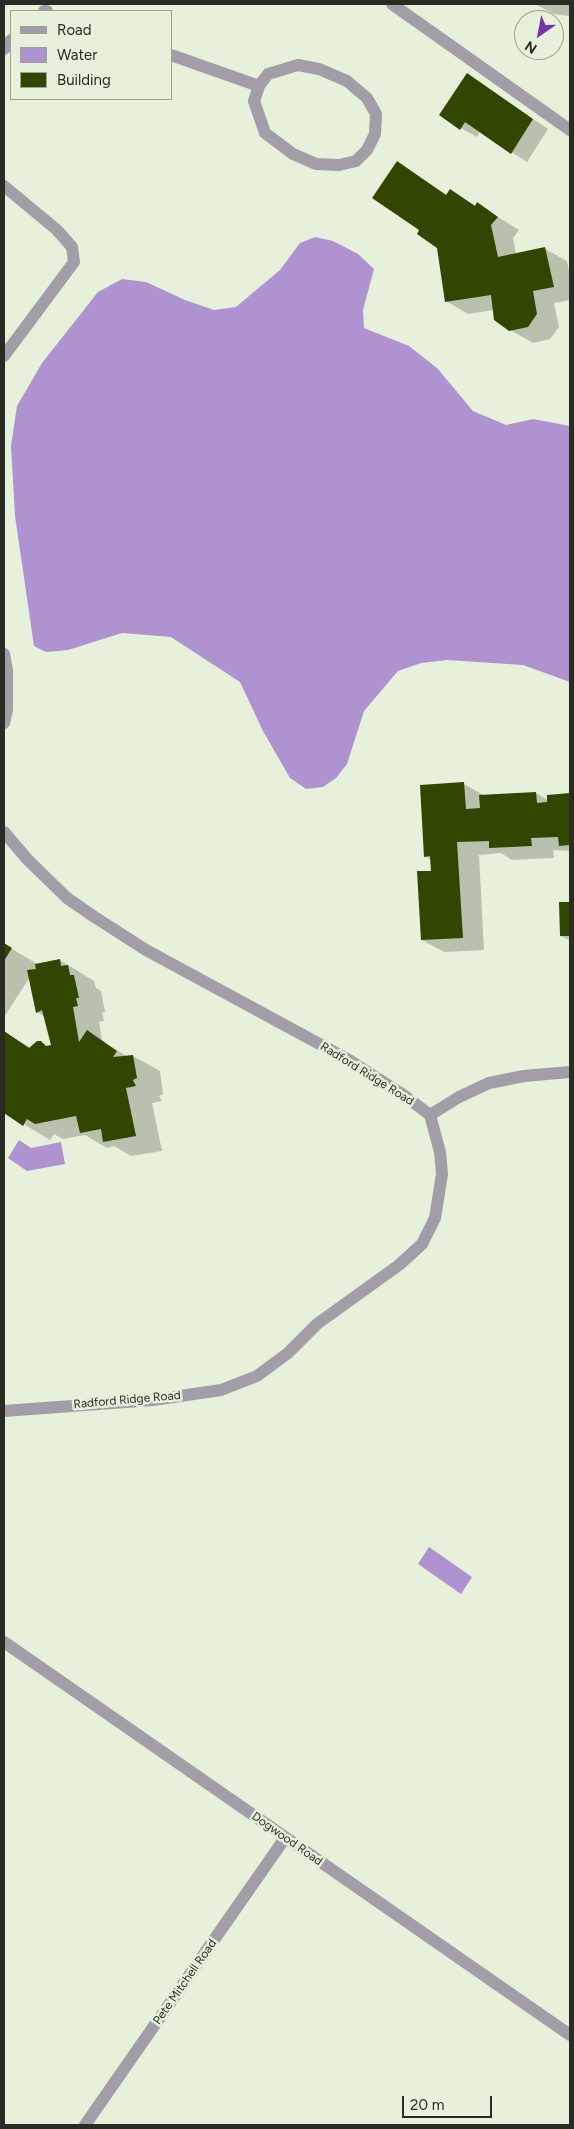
<!DOCTYPE html>
<html>
<head>
<meta charset="utf-8">
<style>
	body { margin:0 }
	#map { position:relative; width:574px; height:2129px; overflow:hidden; background:#e6f0da; font-family:Figtree,sans-serif }
	canvas { display:block }
	.frame { position:absolute; inset:0; border:5px solid #282c23; pointer-events:none }
	.legend { position:absolute; left:10px; top:10px; width:162px; height:90px; box-sizing:border-box; background:#e6f0da; border:1px solid #9aa291; margin:0; padding:6px 9px; list-style:none; font-size:15px; color:#282c23 }
	.legend li { display:flex; align-items:center; gap:10px; height:25px }
	.legend b { width:25px; border:1px solid #9aa291 }
	.north { position:absolute; left:514px; top:10px; width:50px; height:50px; box-sizing:border-box; background:#e6f0da; border:1px solid #9aa291; border-radius:50%; rotate:213deg; font-size:14px; font-weight:700; line-height:20px; text-align:center; color:#282c23 }
	.north::after { content:''; display:block; margin:auto; width:18px; height:22px; background:#7335ab; clip-path:polygon(50% 0,100% 100%,50% 72%,0 100%) }
	.scale { position:absolute; left:402px; top:2096px; width:90px; height:22px; box-sizing:border-box; border:2px solid #282c23; border-top:0; padding-left:6px; font-size:15px; line-height:18px; white-space:nowrap; color:#282c23; -webkit-text-stroke:4px #e6f0da; paint-order:stroke }
</style>
</head>
<body>
<div id="map">
<canvas width="574" height="2129"></canvas>
<div class="frame"></div>
<ul class="legend">
<li><b style="height:6px;background:#a29ea7"></b>Road</li>
<li><b style="height:14px;background:#ae93d0"></b>Water</li>
<li><b style="height:14px;background:#314600"></b>Building</li>
</ul>
<div class="north">N</div>
<div class="scale">20 m</div>
</div>
<script>
const ctx = document.querySelector('canvas').getContext('2d');
ctx.lineJoin = 'round';
function fillPath(path, color) { ctx.fillStyle = color; ctx.fill(path, 'evenodd'); }
const poly = rows => new Path2D(rows.map(r => 'M' + r).join(''));
function strokePath(path, color, width, dash) { ctx.strokeStyle = color; ctx.lineWidth = width; ctx.lineCap = dash ? 'butt' : 'round'; ctx.setLineDash(dash || []); ctx.stroke(path); }
function write(font, color, halo, rows, align = 'center') {
  ctx.font = font + ' Figtree,sans-serif'; ctx.lineWidth = 5; ctx.setLineDash([]); ctx.textBaseline = 'middle'; ctx.strokeStyle = halo; ctx.fillStyle = color; for (const [text, x, y, turn = 0] of rows) {
    ctx.save(); ctx.translate(x, y); ctx.rotate((+turn || 0) * Math.PI / 180); ctx.textAlign = isNaN(turn) ? turn : align; if (halo) ctx.strokeText(text, 0, 0); ctx.fillText(text, 0, 0); ctx.restore();
  }
}
const water = poly([
	[315,237,333,241,358,254,374,269,363,310,364,328,409,346,437,368,473,411,506,425,533,419,570,426,570,682,523,665,447,660,421,663,398,671,364,711,347,764,336,778,323,787,306,789,290,778,263,731,240,682,171,637,122,633,68,650,46,652,34,646,15,516,11,446,17,406,42,363,98,292,122,279,146,282,185,300,214,310,236,307,280,270,300,243],
	[19,1140,31,1148,61,1142,65,1164,27,1171,8,1158],
	[429,1547,472,1577,461,1594,418,1564]
]);
const shadow = poly([
	[535,4,570,4,570,16,554,14],
	[467,75,548,129,527,162,480,132,477,137,461,128],
	[398,163,447,195,450,191,476,206,477,204,519,230,513,238,516,254,545,249,567,261,570,276,570,300,554,303,559,327,550,339,533,343,510,330,494,310,468,314,446,301,438,247,421,230],
	[464,784,485,796,536,793,549,801,548,796,570,795,570,851,553,850,554,858,512,860,501,853,479,855,484,950,444,952,422,940,432,872,432,860,425,856],
	[560,903,570,903,570,941,561,936],
	[4,944,37,964,60,960,94,981,96,988,101,991,105,1012,102,1013,104,1021,99,1022,102,1041,128,1057,133,1056,160,1071,163,1094,159,1096,162,1101,152,1103,162,1151,131,1156,114,1146,107,1148,85,1135,63,1139,54,1134,50,1140,4,1112,4,1032,31,1048,40,1042,48,1047,52,1046,45,1017,37,1012,30,977,4,1017]
]);
const building = poly([
	[467,73,533,119,511,154,465,122,460,130,439,115],
	[397,161,446,195,450,189,475,206,477,202,498,217,491,225,498,257,545,247,554,287,533,291,537,314,528,327,509,331,494,320,491,295,445,302,437,248,417,234,419,230,372,198],
	[464,782,466,809,480,808,479,795,536,792,537,803,547,802,547,795,570,793,570,845,559,846,558,837,531,838,532,846,489,848,489,841,457,842,463,938,421,940,417,871,431,871,430,856,424,857,420,785],
	[559,902,570,902,570,936,560,936],
	[4,943,12,948,4,961],
	[60,959,61,966,68,965,70,975,74,975,79,998,76,998,78,1006,73,1007,79,1042,87,1030,117,1051,113,1057,133,1055,137,1078,133,1080,136,1086,126,1088,136,1136,103,1142,101,1129,80,1133,76,1116,35,1124,27,1119,23,1126,4,1113,4,1031,29,1048,37,1041,41,1041,46,1046,51,1045,42,1010,36,1013,27,970,36,969,35,964]
]);
const service = poly([
	[392,4,570,130]
]);
const minor = poly([
	[44,11,47,11],
	[4,49,11,40],
	[171,55,259,86],
	[298,65,319,69,347,81,367,98,376,114,375,134,367,150,356,161,339,165,316,164,293,154,265,133,254,101,259,86,268,74,298,65],
	[4,186,57,230,72,247,74,262,4,356],
	[4,654,7,670,7,710,4,723],
	[4,832,27,859,67,898,93,916,146,950,349,1060,405,1096,430,1115,440,1152,442,1174,435,1218,422,1244,399,1265,317,1324,288,1353,257,1376,221,1390,153,1400,4,1411],
	[430,1115,459,1097,489,1083,524,1076,570,1072],
	[85,2125,285,1838]
]);
const tertiary = poly([
	[4,1642,570,2035]
]);
const streetNames = [
	["Radford Ridge Road",367,1074,32],
	["Radford Ridge Road",127,1400,-5],
	["Dogwood Road",287,1839,35],
	["Pete Mitchell Road",185,1982,-55]
];
fillPath(water, '#ae93d0');
fillPath(shadow, '#0003');
fillPath(building, '#314600');
strokePath(service, '#a29ea7', 12);
strokePath(minor, '#a29ea7', 12);
strokePath(tertiary, '#a29ea7', 12);
write('12px', '#282c23', '#e6f0da', streetNames);
</script>
</body>
</html>
